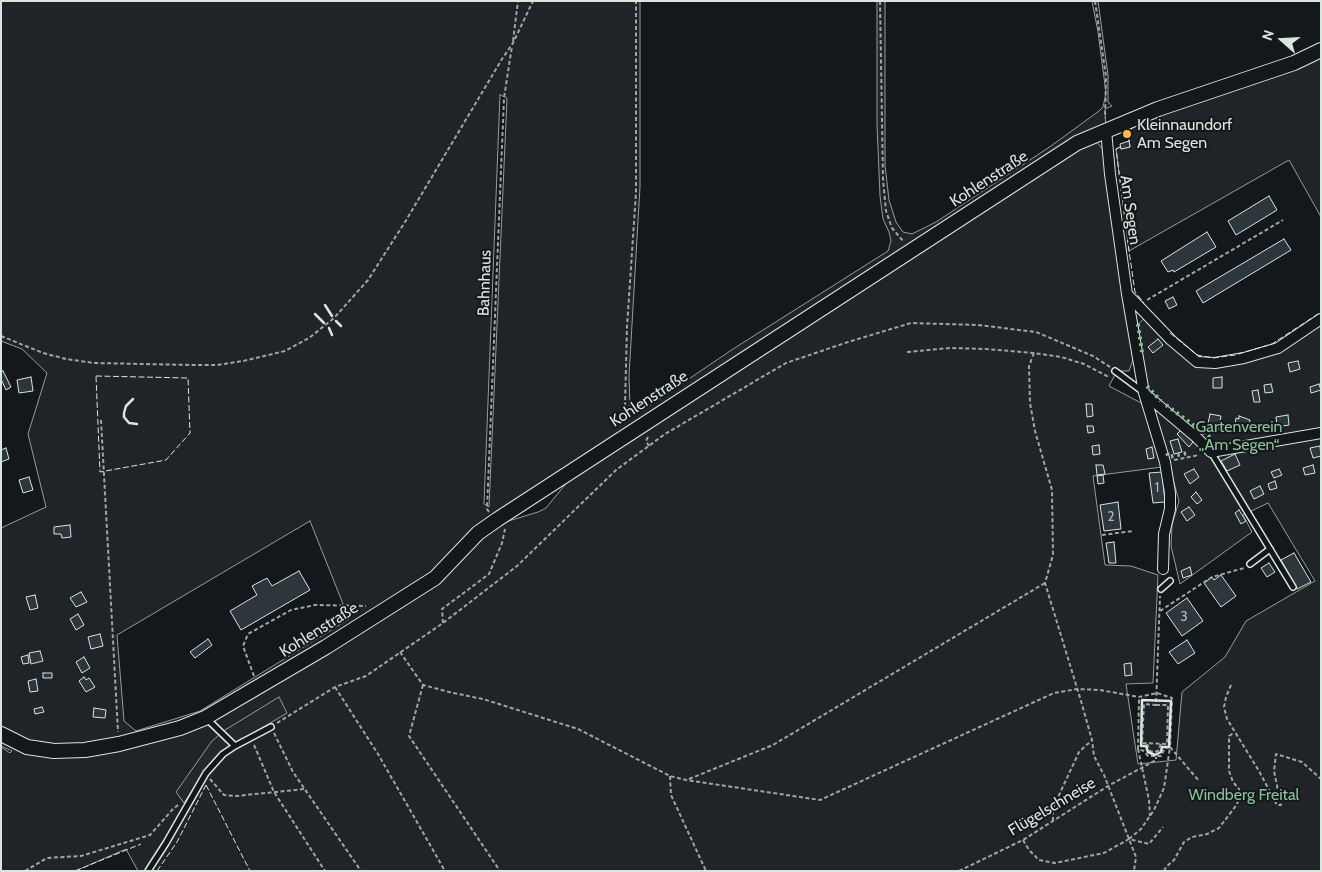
<!DOCTYPE html>
<html>
<head>
<meta charset="utf-8">
<style>
	body { margin:0 }
	#map { position:relative; width:1322px; height:872px; overflow:hidden; background:#14181c; font-family:Cabin,sans-serif }
	canvas { display:block }
	.frame { position:absolute; inset:0; border:2px solid #d8e6dc; pointer-events:none }
	.north { position:absolute; left:1257px; top:15px; width:50px; height:50px; -webkit-text-stroke:4px #14181c; paint-order:stroke; rotate:289deg; font-size:14px; font-weight:700; line-height:20px; text-align:center; color:#d8e6dc }
	.north::after { content:''; display:block; margin:auto; width:18px; height:22px; background:#d8e6dc; clip-path:polygon(50% 0,100% 100%,50% 72%,0 100%) }
</style>
</head>
<body>
<div id="map">
<canvas width="1322" height="872"></canvas>
<div class="frame"></div>
<div class="north">N</div>
</div>
<script>
const ctx = document.querySelector('canvas').getContext('2d');
ctx.lineJoin = 'round';
function fillPath(path, color) { ctx.fillStyle = color; ctx.fill(path, 'evenodd'); }
const poly = rows => new Path2D(rows.map(r => 'M' + r).join(''));
function strokePath(path, color, width, dash) { ctx.strokeStyle = color; ctx.lineWidth = width; ctx.lineCap = dash ? 'butt' : 'round'; ctx.setLineDash(dash || []); ctx.stroke(path); }
function write(font, color, halo, rows, align = 'center') {
  ctx.font = font + ' Cabin,sans-serif'; ctx.lineWidth = 4; ctx.setLineDash([]); ctx.textBaseline = 'middle'; ctx.strokeStyle = halo; ctx.fillStyle = color; for (const [text, x, y, turn = 0] of rows) {
    ctx.save(); ctx.translate(x, y); ctx.rotate((+turn || 0) * Math.PI / 180); ctx.textAlign = isNaN(turn) ? turn : align; if (halo) ctx.strokeText(text, 0, 0); ctx.fillText(text, 0, 0); ctx.restore();
  }
}
const green = poly([
	[1,1,640,1,640,187,629,376,630,408,635,412,643,410,733,349,888,251,891,241,889,232,883,219,880,196,877,124,877,1,885,1,885,165,889,200,896,222,903,232,912,234,936,222,1051,146,1099,111,1103,107,1106,93,1098,32,1092,1,1098,1,1108,75,1108,102,1112,106,1105,109,1106,130,1097,142,1103,150,1133,360,1129,371,1117,371,1109,386,1143,404,1162,467,1093,476,1105,565,1131,566,1158,575,1153,683,1126,684,1138,764,1176,760,1182,692,1225,657,1246,621,1315,581,1268,503,1243,515,1252,532,1180,584,1171,546,1172,525,1179,501,1155,413,1163,403,1147,388,1138,324,1146,317,1192,362,1230,365,1321,325,1321,871,138,871,126,849,75,871,1,871,1,747,10,753,12,751,1,746,1,528,46,507,28,434,47,373,22,349,1,341,1,1],
	[500,95,507,98,489,507,484,504,500,95],
	[569,480,546,508,538,512,502,523,569,480],
	[310,521,349,619,200,711,136,731,124,721,117,635,310,521],
	[1321,57,1321,217,1289,160,1129,251,1116,149,1120,147,1121,149,1130,147,1128,134,1131,129,1139,122,1321,57],
	[1142,700,1171,701,1169,747,1162,747,1161,752,1155,755,1148,752,1146,746,1141,746,1142,700]
]);
const parking = poly([
	[279,697,287,713,223,751,205,770,184,803,176,792,212,741,225,730,279,697]
]);
const building = poly([
	[1129,141,1130,147,1121,149,1120,144,1129,141],
	[1269,196,1277,210,1236,235,1228,221,1269,196],
	[1207,232,1216,247,1174,272,1173,270,1168,272,1161,261,1207,232],
	[1284,239,1291,250,1203,303,1196,291,1284,239],
	[1173,297,1177,305,1169,309,1165,301,1173,297],
	[1158,339,1163,345,1153,353,1148,347,1158,339],
	[1298,361,1300,369,1290,372,1288,363,1298,361],
	[3,371,11,387,6,390,1,379,1,372,3,371],
	[31,377,33,391,19,393,17,380,31,377],
	[1222,377,1222,388,1213,388,1213,378,1222,377],
	[1271,384,1273,392,1265,393,1264,385,1271,384],
	[1319,384,1321,390,1311,393,1310,387,1319,384],
	[1258,390,1260,402,1254,402,1252,391,1258,390],
	[1086,404,1092,404,1093,416,1087,417,1086,404],
	[1210,414,1221,416,1218,431,1207,429,1210,414],
	[1288,415,1289,425,1277,427,1276,417,1288,415],
	[1239,416,1250,420,1248,428,1235,425,1236,418,1239,419,1239,416],
	[1087,426,1093,426,1094,432,1088,433,1087,426],
	[1181,430,1193,442,1189,447,1177,434,1181,430],
	[1178,439,1182,452,1174,454,1170,441,1178,439],
	[1099,445,1100,454,1093,455,1092,446,1099,445],
	[1320,446,1321,456,1313,458,1310,448,1320,446],
	[1152,447,1154,458,1148,459,1146,449,1152,447],
	[6,448,9,459,1,462,1,450,6,448],
	[1235,454,1240,465,1227,471,1221,461,1235,454],
	[1096,465,1103,465,1105,474,1097,475,1096,465],
	[1313,465,1315,473,1305,475,1303,468,1313,465],
	[1194,469,1199,477,1190,484,1184,474,1194,469],
	[1279,469,1282,475,1274,478,1271,472,1279,469],
	[1162,472,1165,502,1153,503,1149,473,1162,472],
	[1103,475,1104,483,1098,484,1097,476,1103,475],
	[29,477,33,490,23,493,19,480,29,477],
	[1275,481,1277,488,1270,490,1268,484,1275,481],
	[1260,486,1264,494,1254,499,1250,491,1260,486],
	[1196,492,1202,500,1197,504,1191,497,1196,492],
	[1118,502,1121,529,1104,531,1100,505,1118,502],
	[1189,507,1195,515,1187,521,1181,512,1189,507],
	[1239,510,1246,521,1241,524,1235,513,1239,510],
	[70,525,71,537,62,538,61,534,54,534,54,527,70,525],
	[1114,542,1116,563,1109,563,1106,543,1114,542],
	[1294,553,1311,582,1297,589,1281,560,1294,553],
	[1269,563,1275,572,1267,577,1261,568,1269,563],
	[1190,567,1192,575,1183,578,1181,571,1190,567],
	[299,571,310,590,241,630,230,611,257,595,252,586,267,578,272,586,299,571],
	[1221,575,1236,596,1221,607,1204,583,1212,577,1214,580,1221,575],
	[81,592,87,602,76,607,70,598,81,592],
	[35,595,38,608,30,610,26,597,35,595],
	[1187,598,1203,621,1182,636,1166,613,1187,598],
	[78,614,84,625,76,630,70,619,78,614],
	[100,634,103,646,91,649,88,637,100,634],
	[208,639,212,645,195,658,190,652,208,639],
	[1187,640,1195,653,1178,664,1169,652,1187,640],
	[40,651,43,661,31,664,29,653,40,651],
	[28,655,29,663,23,664,21,657,28,655],
	[84,657,90,668,82,673,76,662,84,657],
	[1131,663,1132,675,1125,676,1124,664,1131,663],
	[43,673,52,673,52,678,43,678,43,673],
	[84,677,86,680,89,678,95,687,86,692,79,681,84,677],
	[36,679,38,691,30,692,28,681,36,679],
	[42,707,44,712,35,714,34,709,42,707],
	[94,708,106,710,105,718,93,717,94,708]
]);
const path = poly([
	[880,1,883,180,886,211,892,228,903,241],
	[1095,1,1106,77,1105,118],
	[513,41,518,1],
	[1147,300,1283,220],
	[1,336,43,353,66,359,94,363,192,365,217,365,243,361,285,351,309,338,334,318,368,280,405,222,502,59,513,43,533,1],
	[907,352,950,348,986,349,1034,353,1061,357,1084,364,1107,376,1109,374],
	[1034,353,1029,366,1030,403,1035,431,1052,490,1053,555,1045,583,1081,701,1092,740,1094,756,1104,775,1136,857,1134,871],
	[629,419,625,405,627,327,636,192,636,1],
	[101,420,118,732],
	[648,437,646,441,649,446],
	[1174,460,1199,455],
	[489,512,487,509,504,98,512,46],
	[1102,535,1133,531],
	[1160,611,1212,577,1244,568],
	[443,623,442,609,489,574,502,543,505,529],
	[400,652,423,685,453,693,483,699,578,729,670,776,686,780,820,800,1054,693,1077,689,1100,690,1139,697,1157,693,1172,698,1170,747,1165,748,1161,756,1148,756,1144,751,1138,749,1139,697],
	[254,676,243,646,248,634,291,610,315,605,366,606],
	[423,685,409,736,500,871],
	[1231,685,1226,697,1224,707,1227,719,1259,771,1277,805,1281,805,1274,771,1276,754,1302,762,1321,779],
	[335,687,378,754,445,871],
	[1156,705,1168,705,1167,744,1142,743,1144,704,1156,705,1160,596],
	[277,723,335,687,366,676,443,623,517,566,616,470,665,434,786,363,848,342,911,323,978,325,1036,332,1093,356,1110,367],
	[274,733,293,772,361,871],
	[1147,744,1150,751,1154,752,1158,751,1161,744],
	[254,745,274,792,325,871],
	[1170,747,1199,781],
	[1138,749,1149,800,1150,816],
	[670,776,671,795,706,871],
	[210,779,224,795,236,796,305,789],
	[689,779,773,745,1045,583],
	[1053,821,1053,808,1079,752,1092,740],
	[1129,839,1141,829,1154,810,1164,788,1170,747],
	[1023,840,1029,850,1039,860,1055,863,1104,853,1129,839,1149,844,1163,827],
	[25,871,47,858,81,856,150,835,173,809,178,805],
	[959,871,1023,840,1108,786,1156,760,1156,757],
	[1164,871,1166,867,1174,860,1184,842,1192,837,1207,834,1219,828,1235,807,1240,798,1239,789,1233,782,1229,771,1229,736,1234,733]
]);
const lane = poly([
	[1115,371,1142,391],
	[1211,452,1293,587],
	[1250,564,1270,549],
	[1161,589,1170,581],
	[206,718,235,746],
	[148,871,166,843,206,773,223,754,235,746,271,727]
]);
const street = poly([
	[1106,130,1110,174,1127,294,1144,393,1165,462,1170,493,1170,509,1164,534,1163,569],
	[1127,294,1171,340,1197,362,1215,363,1244,358,1278,348,1321,319],
	[1145,394,1196,437,1211,452,1321,433]
]);
const secondary = poly([
	[1,734,27,747,54,751,85,750,119,744,180,728,205,718,326,647,435,578,478,533,498,519,1077,143,1158,109,1294,63,1321,50]
]);
const hedge = poly([
	[1138,324,1142,352],
	[1147,386,1161,401],
	[1166,405,1211,438],
	[1167,453,1169,457,1187,453]
]);
const fence = poly([
	[1129,141,1128,134,1131,129],
	[1120,147,1116,149,1129,251,1135,292,1144,303],
	[1170,333,1197,355,1213,358,1235,355,1272,344,1321,312],
	[96,376,188,378,190,433,166,460,100,472,96,376],
	[206,785,250,871],
	[75,871,141,844],
	[157,871,177,842,206,785]
]);
const wall = poly([
	[325,305,332,316],
	[315,314,324,323],
	[336,321,341,326],
	[329,328,332,335],
	[133,399,126,406,124,413,124,417,129,423,137,424],
	[1142,700,1171,701,1169,747,1162,747,1161,752,1155,755,1148,752,1146,746,1141,746,1142,700]
]);
const markers = [
	[1127,134,5,"#ffb74d"]
];
const numberNames = [
	["1",1157,488],
	["2",1111,517],
	["3",1184,617]
];
const poiNames = [
	["Kleinnaundorf",1137,125],
	["Am Segen",1137,143]
];
const streetNames = [
	["Kohlenstraße",989,179,-33],
	["Am Segen",1130,210,82],
	["Bahnhaus",485,283,-88],
	["Kohlenstraße",649,399,-33],
	["Kohlenstraße",319,630,-32],
	["Flügelschneise",1052,807,-31]
];
const parkNames = [
	["Gartenverein",1239,427],
	["„Am Segen“",1239,445],
	["Windberg Freital",1244,795]
];
fillPath(green, '#202428');
strokePath(green, '#939e99', 1);
fillPath(parking, '#24282b');
strokePath(parking, '#939e99', 1);
fillPath(building, '#2c363c');
strokePath(building, '#d8e6dc', 1);
strokePath(lane, '#d8e6dc', 8);
strokePath(street, '#d8e6dc', 12);
strokePath(secondary, '#d8e6dc', 16);
strokePath(path, '#9da8a2', 2, [4, 2.5]);
strokePath(lane, '#14181c', 5);
strokePath(street, '#14181c', 10);
strokePath(secondary, '#14181c', 14);
strokePath(hedge, '#8ac095', 4, [2.5, 4]);
strokePath(fence, '#d8e6dc', 1, [6, 2.5]);
strokePath(wall, '#d8e6dc', 2.5);
for (const [x, y, r, color] of markers) { const dot = new Path2D(); dot.arc(x, y, r, 0, 2 * Math.PI); ctx.fillStyle = color; ctx.fill(dot); strokePath(dot, '#14181c', 2); }
write('14px', '#adbab4', null, numberNames);
write('16px', '#d8e6dc', '#14181c', poiNames, 'left');
write('16px', '#d8e6dc', '#14181c', streetNames);
write('16px', '#8ac095', '#14181c', parkNames);
</script>
</body>
</html>
